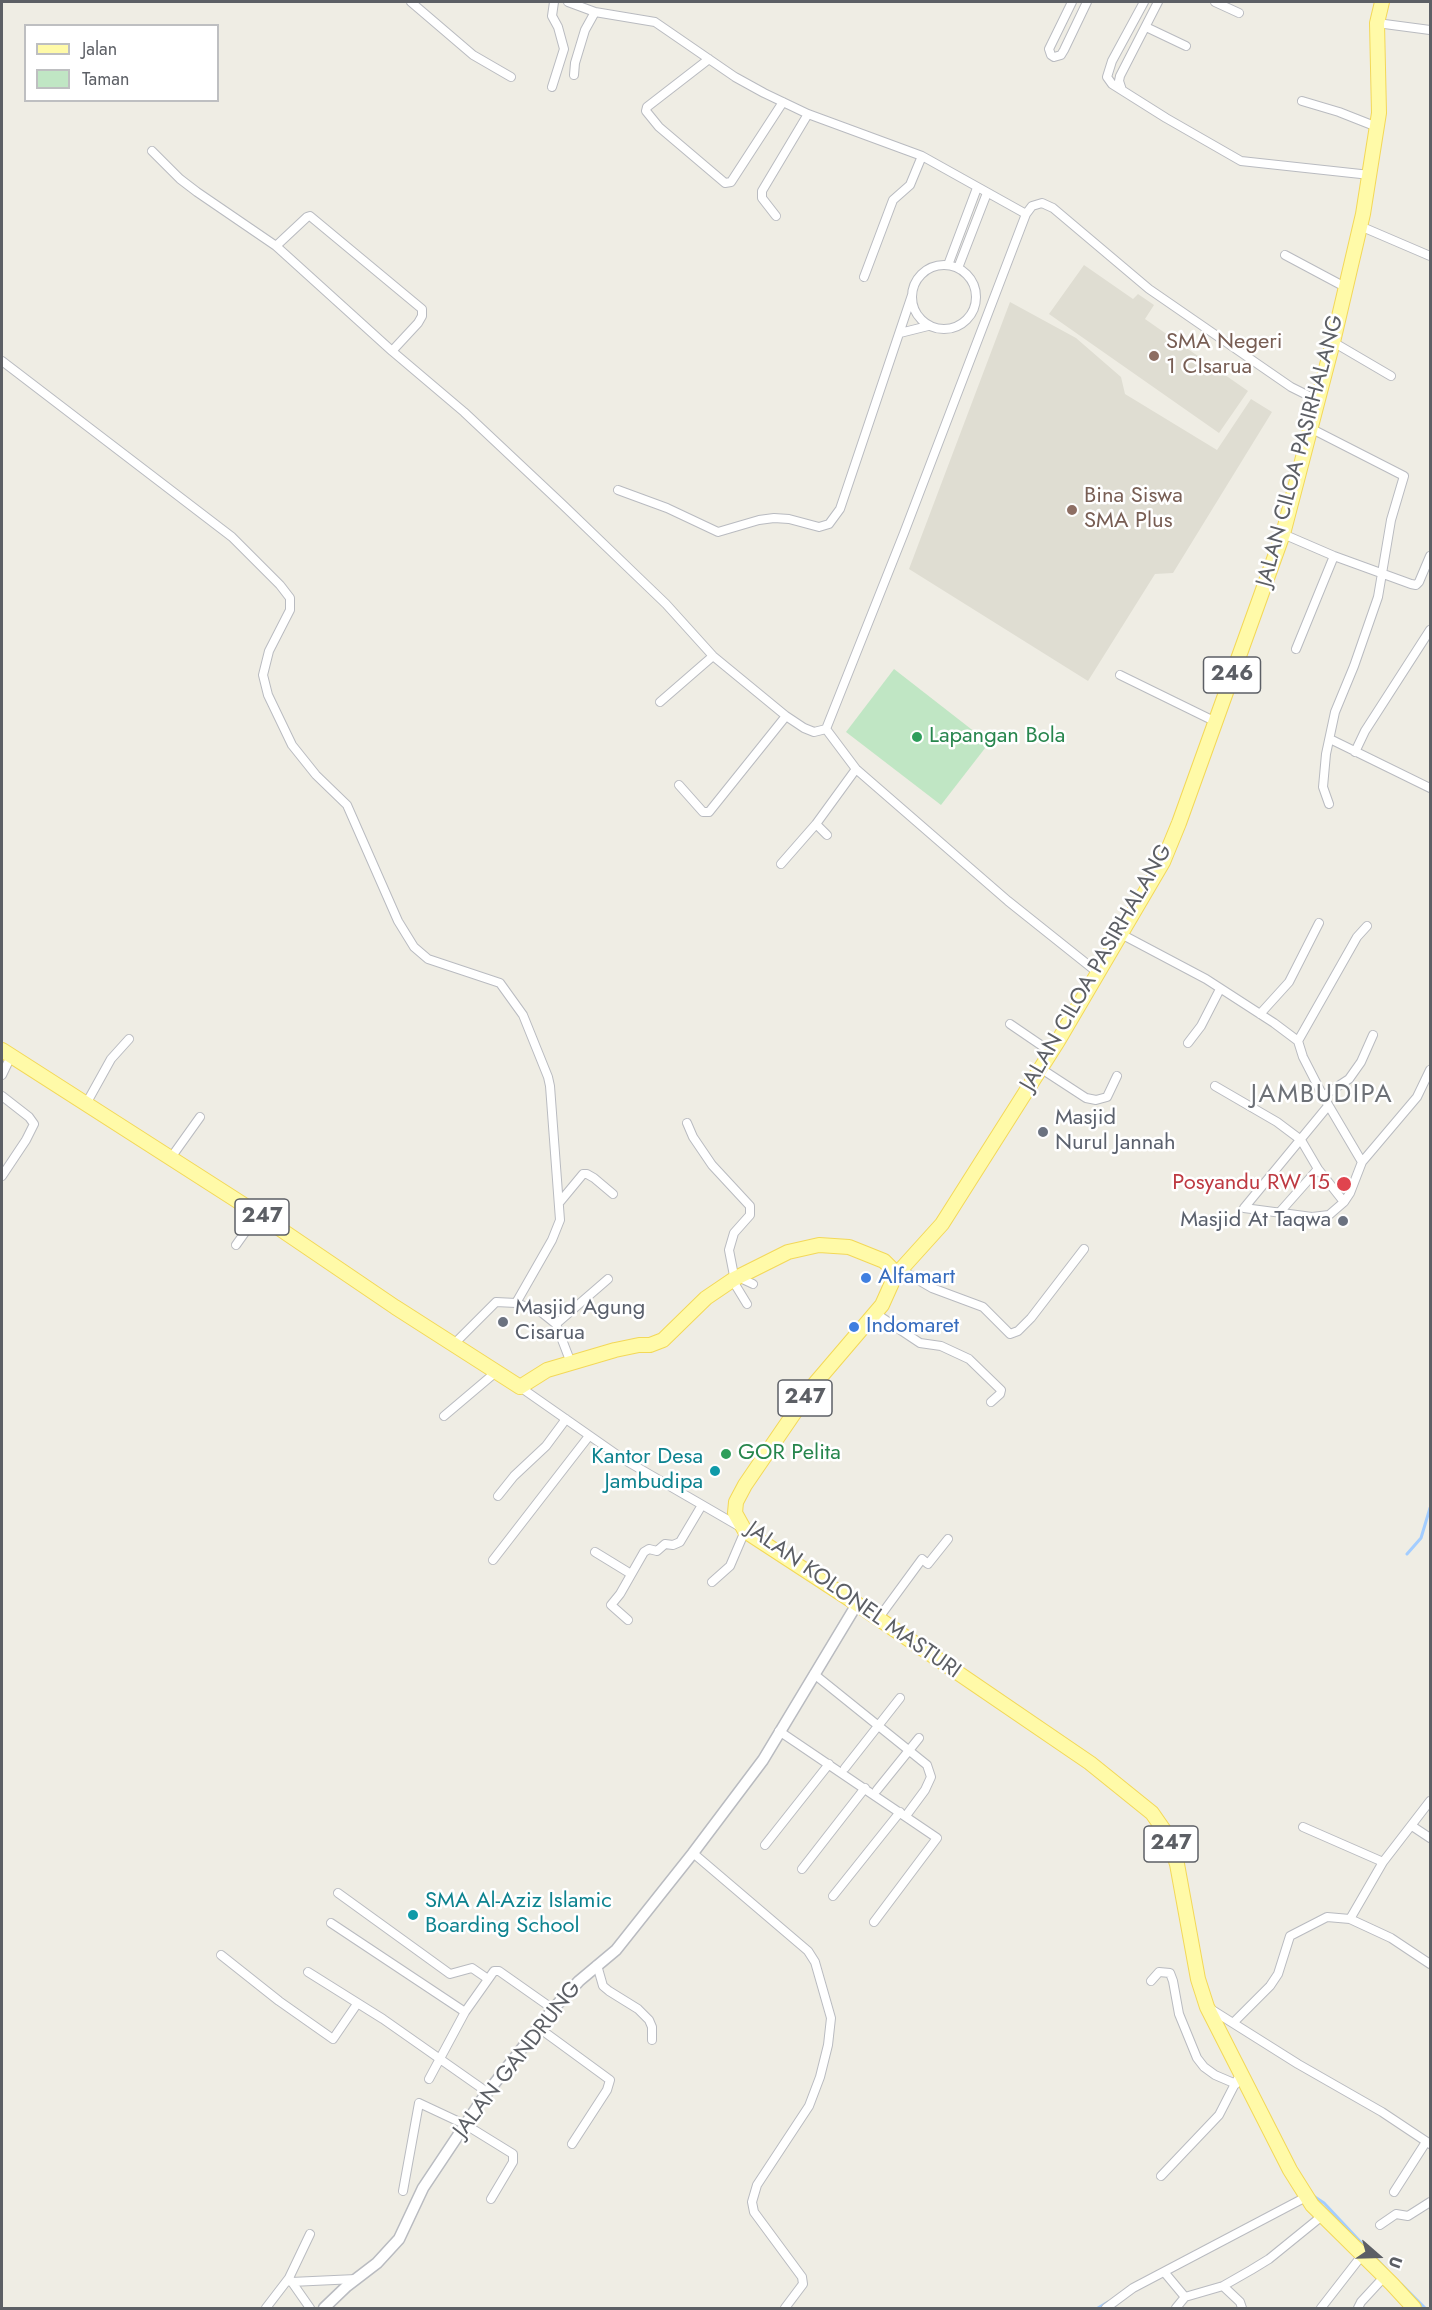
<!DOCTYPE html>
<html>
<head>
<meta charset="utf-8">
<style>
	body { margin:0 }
	#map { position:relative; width:1432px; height:2310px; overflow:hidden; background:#efede4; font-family:Jost,sans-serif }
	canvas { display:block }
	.frame { position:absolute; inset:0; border:3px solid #5c5f65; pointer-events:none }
	.legend { position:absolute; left:24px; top:24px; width:195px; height:78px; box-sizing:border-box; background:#fff; border:2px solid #bebfc1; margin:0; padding:8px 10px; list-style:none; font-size:18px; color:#5c5f65 }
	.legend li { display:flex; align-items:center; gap:12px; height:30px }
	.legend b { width:30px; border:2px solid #bebfc1 }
	.north { position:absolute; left:1348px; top:2226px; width:60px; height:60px; -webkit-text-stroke:4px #fff; paint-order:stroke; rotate:110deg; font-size:16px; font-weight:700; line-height:24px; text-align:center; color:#5c5f65 }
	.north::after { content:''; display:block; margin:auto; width:21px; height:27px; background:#5c5f65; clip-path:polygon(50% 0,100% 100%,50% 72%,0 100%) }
</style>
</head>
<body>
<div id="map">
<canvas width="1432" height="2310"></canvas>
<div class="frame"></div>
<ul class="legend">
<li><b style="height:8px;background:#fffaa8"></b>Jalan</li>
<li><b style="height:16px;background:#c0e6c4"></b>Taman</li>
</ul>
<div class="north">U</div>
</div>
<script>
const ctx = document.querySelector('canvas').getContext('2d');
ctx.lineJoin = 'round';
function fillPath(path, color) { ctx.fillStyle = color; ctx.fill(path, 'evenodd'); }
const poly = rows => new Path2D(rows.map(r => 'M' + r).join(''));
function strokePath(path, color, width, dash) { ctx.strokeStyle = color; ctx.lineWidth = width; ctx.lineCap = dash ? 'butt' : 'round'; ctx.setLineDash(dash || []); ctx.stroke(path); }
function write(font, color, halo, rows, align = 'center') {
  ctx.font = font + ' Jost,sans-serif'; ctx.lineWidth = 5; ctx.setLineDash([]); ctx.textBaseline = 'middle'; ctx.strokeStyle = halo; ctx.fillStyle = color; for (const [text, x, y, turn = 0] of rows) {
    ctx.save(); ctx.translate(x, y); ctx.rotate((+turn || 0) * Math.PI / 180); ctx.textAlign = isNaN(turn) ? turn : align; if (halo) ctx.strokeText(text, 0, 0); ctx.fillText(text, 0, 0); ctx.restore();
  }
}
const education = poly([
	[1084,265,1133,299,1138,294,1154,305,1145,319,1248,391,1219,433,1049,314],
	[1010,302,1076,338,1121,377,1125,394,1217,450,1251,399,1272,412,1173,573,1155,574,1088,681,909,569]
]);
const green = poly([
	[894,669,989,743,941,805,846,732]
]);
const stream = poly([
	[1407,1554,1421,1538,1430,1508],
	[1312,2195,1324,2203,1386,2269],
	[1401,2284,1425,2308],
	[1098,2308,1108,2302]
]);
const minor = poly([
	[411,2,473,55,511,77],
	[568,2,595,12,655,22,735,77,764,93,808,114,922,156,1026,214],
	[1072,2,1049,49,1051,55,1054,57,1061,55,1064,50,1087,2],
	[1144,2,1112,61,1107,77,1112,84,1166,118,1241,161,1370,175],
	[1215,2,1239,13],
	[1377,23,1430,30],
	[1146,27,1186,46],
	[709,59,647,107,646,111,659,127,725,183,731,182,783,102],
	[574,75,575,63,585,30,595,12],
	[552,87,564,49,558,27,552,16,554,2],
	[1122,90,1119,81,1120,76,1158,2],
	[1302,101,1339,112,1377,127],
	[152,151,180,179,197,192,276,246,392,351,464,412,563,505,666,604,713,656,786,716,804,728,814,732,826,729,904,533,1026,214,1032,206,1042,203,1053,208,1149,289,1291,387,1317,400],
	[776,216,762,198,762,191,808,114],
	[1360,226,1430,256],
	[276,246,307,217,310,216,422,309,422,316,418,323,392,351],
	[1285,255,1345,287],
	'912 297a32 32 0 1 1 64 0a32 32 0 1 1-64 0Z',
	[948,265,977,188],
	[958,268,987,193],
	[864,277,893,200,910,185,922,156],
	[900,333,928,326],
	[1333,342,1391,376],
	[2,361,232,537,280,585,290,598,290,610,269,651,263,675,268,695,292,745,316,775,347,805,398,921,414,947,428,959,500,983,523,1015,548,1077,550,1086,560,1220,552,1240,516,1303],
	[1310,428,1404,476,1391,520,1378,597,1354,666,1335,712,1326,754,1323,787,1329,804],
	[618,490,667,508,718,532,759,520,774,518,789,519,819,527,829,524,840,509,912,295],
	[1283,534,1334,556,1411,584,1416,585,1419,582,1430,556],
	[1296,649,1334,556],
	[1120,675,1216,722],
	[660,702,713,656],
	[826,729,856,769,1008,901,1097,972],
	[1330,739,1430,788],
	[1355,752,1365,731,1430,630],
	[679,785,703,812,709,812,786,716],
	[827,835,816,824,856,769],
	[781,864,816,824],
	[1121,934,1206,979,1274,1023,1298,1041,1303,1057,1323,1096,1362,1162,1350,1193,1344,1202,1329,1215,1312,1217,1244,1208,1328,1106],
	[1260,1014,1289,982,1319,923],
	[1010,1024,1051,1052],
	[1298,1041,1357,937,1367,926],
	[1188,1043,1201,1026,1220,989],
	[1040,1068,1086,1098,1096,1100,1107,1097,1117,1076],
	[2,1075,11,1056],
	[1215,1086,1277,1122,1301,1140,1318,1169,1344,1202],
	[2,1096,29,1117,34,1124,26,1140,2,1176],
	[1323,1096,1349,1079,1361,1062,1373,1035],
	[86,1104,111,1059,129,1039],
	[687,1123,693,1137,712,1165,750,1206,750,1215,734,1233,729,1250,736,1286,747,1304],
	[170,1159,200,1117],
	[1362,1162,1417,1097,1430,1070],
	[559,1203,583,1174,587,1174,594,1178,613,1194],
	[1279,1213,1318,1169],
	[236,1245,258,1214],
	[901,1270,932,1288,983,1307,1010,1334,1018,1331,1031,1318,1084,1249],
	[738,1277,753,1284],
	[875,1313,920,1343,941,1346,969,1359,1001,1390,1000,1394,991,1402],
	[556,1324,608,1279],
	[453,1345,496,1302,516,1303,541,1312,556,1324,571,1363],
	[520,1387,623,1459,742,1528],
	[444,1416,496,1372],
	[498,1496,514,1476,546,1446,566,1419],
	[595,1552,631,1574],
	[493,1560,589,1436],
	[712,1582,730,1566,745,1531],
	[878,1619,922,1559,928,1564,948,1539],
	[628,1620,611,1605,620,1594,644,1552,649,1549,657,1551,665,1544,673,1545,680,1542,702,1505],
	[814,1674,927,1765,931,1777,925,1790,908,1813],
	[779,1731,937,1838,874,1922],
	[845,1768,900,1698],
	[877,1790,919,1738],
	[1412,1826,1430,1838],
	[1303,1827,1383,1862],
	[765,1845,829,1764],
	[693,1853,808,1951,815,1962,831,2018,828,2045,820,2077,809,2106,757,2185,752,2202,754,2212,802,2277,803,2284,785,2308],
	[802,1869,865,1788],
	[338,1893,450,1974,472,1968,488,1979],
	[833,1896,900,1812],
	[1350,1919,1391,1938,1430,1964],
	[331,1923,465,2012],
	[221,1955,279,2001,333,2039,357,2004],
	[597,1965,603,1986,609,1991,638,2009,649,2020,652,2027,652,2040],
	[308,1972,383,2019,487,2092],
	[1151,1981,1159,1972,1170,1973,1173,1981,1179,2014,1197,2058,1204,2067,1215,2075,1236,2084],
	[1209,2008,1298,2064,1382,2112,1430,2144],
	[1234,2022,1270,1986,1278,1974,1290,1936,1327,1917,1350,1919,1383,1862,1430,1801],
	[539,2028,610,2080,607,2090,572,2144],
	[429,2079,465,2012,494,1971,499,1971,553,2009],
	[1161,2176,1219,2115,1237,2080],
	[403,2191,419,2103,466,2125,513,2154,513,2162,491,2199],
	[1394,2192,1426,2142],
	[1380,2225,1396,2214,1408,2216,1430,2202],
	[1165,2273,1185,2297,1176,2308],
	[289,2278,310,2308],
	[291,2282,356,2279],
	[1223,2286,1240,2302,1242,2308],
	[1185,2297,1223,2286,1251,2270,1269,2259,1322,2216],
	[266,2308,289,2278,310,2234],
	[1106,2308,1133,2288,1306,2197],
	[1321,2308,1363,2254],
	[1358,2308,1361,2302,1385,2276]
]);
const tertiary = poly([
	[324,2308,347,2286,377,2263,399,2239,423,2188,483,2098,553,2009,579,1981,616,1950,693,1853,763,1760,857,1604]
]);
const primary = poly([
	[1382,2,1377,23,1379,113,1363,214,1333,342,1283,534,1179,823,1163,862,1058,1041,942,1224,895,1276,882,1305,812,1387,745,1485,736,1502,735,1513,745,1531,857,1604,1090,1763,1152,1813,1168,1836,1177,1864,1198,1979,1207,2007,1290,2170,1312,2205,1392,2284,1414,2308],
	[2,1050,258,1214,395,1307,520,1387,547,1370,615,1350,639,1345,650,1345,663,1340,706,1298,734,1279,788,1252,819,1245,849,1247,884,1261,891,1268,895,1276]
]);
const markers = [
	[1154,356,6,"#8d6e63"],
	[1072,510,6,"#8d6e63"],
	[917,737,6,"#2e9e5b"],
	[1043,1132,6,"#6b7280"],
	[1344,1184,8,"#e0444e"],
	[1343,1221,6,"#6b7280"],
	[866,1278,6,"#3f7fe0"],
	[503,1322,6,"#6b7280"],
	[854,1327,6,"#3f7fe0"],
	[726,1454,6,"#2e9e5b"],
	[715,1471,6,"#0f9aa8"],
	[413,1915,6,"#0f9aa8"]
];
const shields = [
	[1232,675,57],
	[262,1217,54],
	[805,1398,54],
	[1171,1844,54]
];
const shieldNames = [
	["246",1232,675],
	["247",262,1217],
	["247",805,1398],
	["247",1171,1844]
];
const educationNames = [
	["SMA Negeri",1166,343],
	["1 CIsarua",1166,368],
	["Bina Siswa",1084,497],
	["SMA Plus",1084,522]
];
const streetNames = [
	["JALAN CILOA PASIRHALANG",1301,451,-75],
	["JALAN CILOA PASIRHALANG",1097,968,-60],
	["JALAN KOLONEL MASTURI",853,1601,35],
	["JALAN GANDRUNG",518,2060,-52]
];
const leisureNames = [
	["Lapangan Bola",929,737],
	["GOR Pelita",738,1454]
];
const worshipNames = [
	["Masjid",1055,1119],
	["Nurul Jannah",1055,1144],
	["Masjid At Taqwa",1331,1221,"right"],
	["Masjid Agung",515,1309],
	["Cisarua",515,1334]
];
const healthNames = [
	["Posyandu RW 15",1330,1184]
];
const shopNames = [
	["Alfamart",878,1278],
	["Indomaret",866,1327]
];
const cultureNames = [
	["Kantor Desa",703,1458],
	["Jambudipa",703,1483],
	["SMA Al-Aziz Islamic",425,1902,"left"],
	["Boarding School",425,1927,"left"]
];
const quarterNames = [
	["JAMBUDIPA",1322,1096]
];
fillPath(education, '#dfddd2');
fillPath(green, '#c0e6c4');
strokePath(stream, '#a3cdff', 3);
strokePath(minor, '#b9bbc0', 10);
strokePath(tertiary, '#b9bbc0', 13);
strokePath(primary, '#f3d858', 16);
strokePath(minor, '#fff', 8);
strokePath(tertiary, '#fff', 10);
strokePath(primary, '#fffaa8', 14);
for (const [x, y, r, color] of markers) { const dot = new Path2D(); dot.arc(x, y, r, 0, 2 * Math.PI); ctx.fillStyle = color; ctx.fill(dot); strokePath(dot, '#fff', 2); }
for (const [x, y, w] of shields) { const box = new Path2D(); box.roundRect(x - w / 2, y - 18, w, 36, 4.5); ctx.fillStyle = '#fff'; ctx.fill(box); strokePath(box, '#5c5f65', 1.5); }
write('bold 21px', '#5c5f65', null, shieldNames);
write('22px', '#785e54', '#fff', educationNames, 'left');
write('22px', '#5c5f65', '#fff', streetNames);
write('22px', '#27864d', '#fff', leisureNames, 'left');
write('22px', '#5b616d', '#fff', worshipNames, 'left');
write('22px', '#be3a42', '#fff', healthNames, 'right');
write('22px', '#366cbe', '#fff', shopNames, 'left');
write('22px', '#0d838f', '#fff', cultureNames, 'right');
ctx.letterSpacing = '1.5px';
write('26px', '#6d7177', '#fff', quarterNames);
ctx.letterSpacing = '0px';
</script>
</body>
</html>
